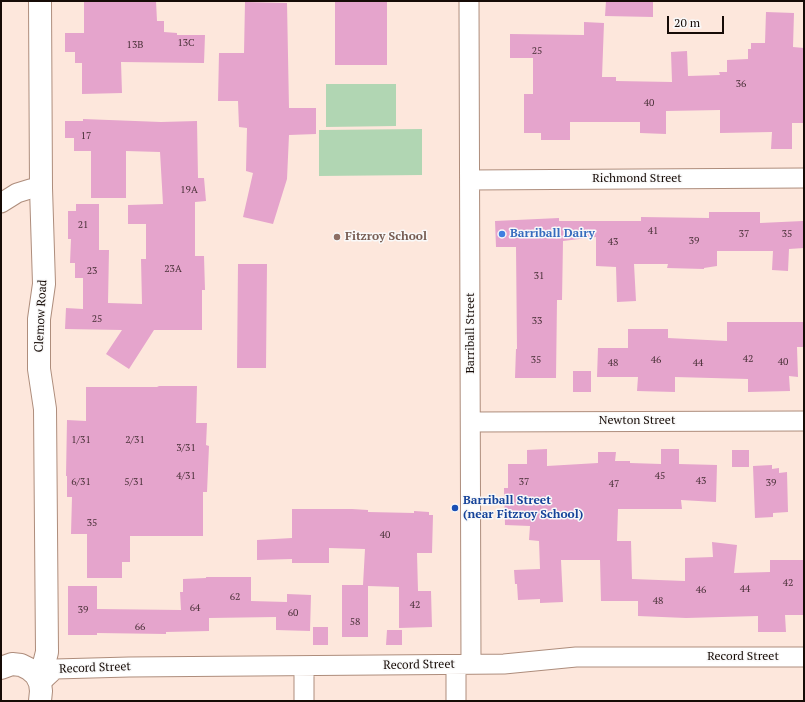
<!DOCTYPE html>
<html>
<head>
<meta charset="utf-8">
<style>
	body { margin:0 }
	#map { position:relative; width:805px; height:702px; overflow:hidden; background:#fde7dc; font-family:"PT Serif",serif }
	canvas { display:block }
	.frame { position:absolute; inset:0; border:2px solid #160b06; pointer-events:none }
	.scale { position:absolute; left:667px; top:16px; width:57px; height:18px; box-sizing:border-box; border:2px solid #160b06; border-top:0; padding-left:5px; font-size:12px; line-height:14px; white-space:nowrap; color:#160b06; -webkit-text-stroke:3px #f9f9f9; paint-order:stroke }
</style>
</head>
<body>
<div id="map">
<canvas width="805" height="702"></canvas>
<div class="frame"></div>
<div class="scale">20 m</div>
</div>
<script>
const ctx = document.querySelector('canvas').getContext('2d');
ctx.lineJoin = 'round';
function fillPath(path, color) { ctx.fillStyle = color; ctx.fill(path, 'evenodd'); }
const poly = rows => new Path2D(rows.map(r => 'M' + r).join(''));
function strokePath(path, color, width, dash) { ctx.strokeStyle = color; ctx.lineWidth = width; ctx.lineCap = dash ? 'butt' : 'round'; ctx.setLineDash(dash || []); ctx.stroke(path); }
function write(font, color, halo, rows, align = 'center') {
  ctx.font = font + ' "PT Serif",serif'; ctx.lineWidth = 3; ctx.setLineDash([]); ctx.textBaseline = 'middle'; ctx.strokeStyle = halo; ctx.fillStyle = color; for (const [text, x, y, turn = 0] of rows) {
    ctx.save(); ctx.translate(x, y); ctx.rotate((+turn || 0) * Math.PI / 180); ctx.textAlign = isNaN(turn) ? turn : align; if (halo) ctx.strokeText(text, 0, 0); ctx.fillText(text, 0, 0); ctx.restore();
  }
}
const green = poly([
	[326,84,396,84,396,126,326,127],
	[422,129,422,175,319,176,319,130]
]);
const building = poly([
	[84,1,156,1,157,21,164,21,164,32,177,33,177,35,205,35,204,63,121,62,122,93,82,94,82,63,75,63,75,52,65,52,65,33,84,33],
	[335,1,387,1,387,65,335,65],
	[606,1,653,1,653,17,605,16],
	[245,2,287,3,289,108,316,108,316,134,289,135,287,179,273,224,243,217,253,173,246,171,247,128,239,127,238,101,218,101,219,53,244,53],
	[766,12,794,13,793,47,804,48,804,123,792,123,792,149,771,149,772,132,720,133,720,110,666,111,666,134,640,133,640,122,570,122,570,140,541,140,541,133,524,133,524,94,533,94,533,58,510,58,510,34,584,35,584,22,604,23,602,77,616,77,616,81,672,82,671,52,687,51,688,76,720,75,719,72,727,72,727,60,748,59,748,49,751,49,751,43,765,43],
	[83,119,161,122,197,121,198,178,204,178,206,201,195,202,195,256,204,256,205,290,202,290,202,330,154,330,129,369,106,354,122,330,65,329,66,308,83,309,83,278,75,278,75,263,70,263,71,239,68,239,68,211,76,211,76,204,99,204,99,250,109,250,108,303,142,304,141,259,146,259,146,224,128,224,128,205,163,204,160,152,126,151,126,198,91,198,91,151,74,151,74,138,65,138,65,121,83,121],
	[709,212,760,212,760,223,803,221,804,248,789,249,788,271,772,270,773,251,717,251,717,266,704,268,704,269,667,268,668,264,634,264,636,301,617,302,616,267,596,266,596,237,563,241,562,300,557,300,556,378,515,378,516,349,517,349,516,247,496,247,495,221,559,218,559,221,641,221,641,217,709,218],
	[238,264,267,264,266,368,237,368],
	[727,322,803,322,803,347,797,347,798,377,789,376,790,391,748,392,748,379,675,377,675,392,637,391,638,377,597,377,598,348,628,348,628,329,668,329,668,338,727,341],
	[573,371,591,371,591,392,573,392],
	[157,386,197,386,196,423,207,423,206,445,209,446,207,492,203,492,203,536,130,536,130,562,122,562,122,578,87,578,87,534,71,534,72,497,67,497,67,476,66,476,67,420,86,421,86,387,159,387],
	[547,449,547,466,598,463,598,452,616,452,615,461,630,461,630,463,661,464,661,449,679,449,679,464,717,465,716,502,681,500,682,509,618,509,617,541,631,541,632,579,685,581,685,558,713,557,712,542,737,545,734,573,770,572,770,560,803,560,804,615,785,615,786,632,758,632,758,616,686,618,638,616,638,601,601,601,600,560,561,560,563,602,540,603,540,599,518,600,517,584,515,584,514,570,540,569,539,541,529,540,530,526,505,525,504,488,508,488,508,464,527,464,527,450],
	[732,450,749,450,749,467,732,467],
	[772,465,772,469,779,468,779,473,787,472,788,512,773,513,773,517,755,518,753,466],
	[292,509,352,509,368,510,368,512,414,513,414,511,429,512,429,515,433,515,432,553,417,553,418,591,431,591,432,627,399,628,399,587,368,586,368,637,342,637,342,585,363,585,365,549,329,548,329,563,292,563,292,559,257,560,257,540,292,538],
	[206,577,251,577,251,601,287,602,287,594,311,595,310,631,276,630,276,617,209,618,209,631,166,632,166,634,97,633,97,635,68,635,68,586,97,586,97,609,181,610,180,592,183,592,183,579,206,578],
	[313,627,328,627,328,645,313,645],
	[387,630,402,630,402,645,386,645]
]);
const minor = poly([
	[469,1,471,664],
	[470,180,804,178],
	[1,203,17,193,30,189,41,188],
	[471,422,804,421],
	[456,665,456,701],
	[304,666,304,701],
	[40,683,55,669,129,667,504,664,576,657,804,657]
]);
const tertiary = poly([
	[1,668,12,664,21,665,29,669,36,675,40,683,41,691,40,701],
	[36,675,44,664,47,652,45,409,39,369,39,319,44,284,41,188,40,1]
]);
const markers = [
	[502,234,4,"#3f7fe0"],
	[337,237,4,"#8d6e63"],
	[455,508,4,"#1a4fb4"]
];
const numberNames = [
	["13C",186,43],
	["13B",135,45],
	["25",537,51],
	["36",741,84],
	["40",649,103],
	["17",86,136],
	["19A",189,190],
	["21",83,225],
	["41",653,231],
	["37",744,234],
	["35",787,234],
	["39",694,241],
	["43",613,242],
	["23A",173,269],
	["23",92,271],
	["31",539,276],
	["25",97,319],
	["33",537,321],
	["42",748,359],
	["35",536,360],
	["46",656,360],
	["40",783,362],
	["48",613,363],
	["44",698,363],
	["1/31",81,440],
	["2/31",135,440],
	["3/31",186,448],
	["4/31",186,476],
	["45",660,476],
	["43",701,481],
	["6/31",81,482],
	["5/31",134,482],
	["37",524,482],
	["39",771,483],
	["47",614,484],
	["35",92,523],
	["40",385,535],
	["42",788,583],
	["44",745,589],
	["46",701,590],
	["62",235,597],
	["48",658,601],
	["42",415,605],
	["64",195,608],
	["39",83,610],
	["60",293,613],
	["58",355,622],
	["66",140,627]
];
const streetNames = [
	["Richmond Street",637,179],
	["Clemow Road",41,316,-87],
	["Barriball Street",471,333,-90],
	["Newton Street",637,421],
	["Record Street",743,657],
	["Record Street",419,665,-1],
	["Record Street",95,668,-2]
];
const shopNames = [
	["Barriball Dairy",510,234]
];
const educationNames = [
	["Fitzroy School",345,237]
];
const transitNames = [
	["Barriball Street",463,501],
	["(near Fitzroy School)",463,515]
];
fillPath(green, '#b1d6b3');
fillPath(building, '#e5a4cc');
strokePath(minor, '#ae8d7c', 21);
strokePath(tertiary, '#ae8d7c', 24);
strokePath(minor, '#fff', 19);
strokePath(tertiary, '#fff', 22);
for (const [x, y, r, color] of markers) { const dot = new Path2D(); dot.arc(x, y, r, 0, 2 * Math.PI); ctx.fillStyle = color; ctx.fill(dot); strokePath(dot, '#f9f9f9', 1.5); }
write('10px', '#4a3138', null, numberNames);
write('12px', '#160b06', '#f9f9f9', streetNames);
write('bold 12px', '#366cbe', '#f9f9f9', shopNames, 'left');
write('bold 12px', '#785e54', '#f9f9f9', educationNames, 'left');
write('bold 12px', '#164399', '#f9f9f9', transitNames, 'left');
</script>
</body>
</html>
